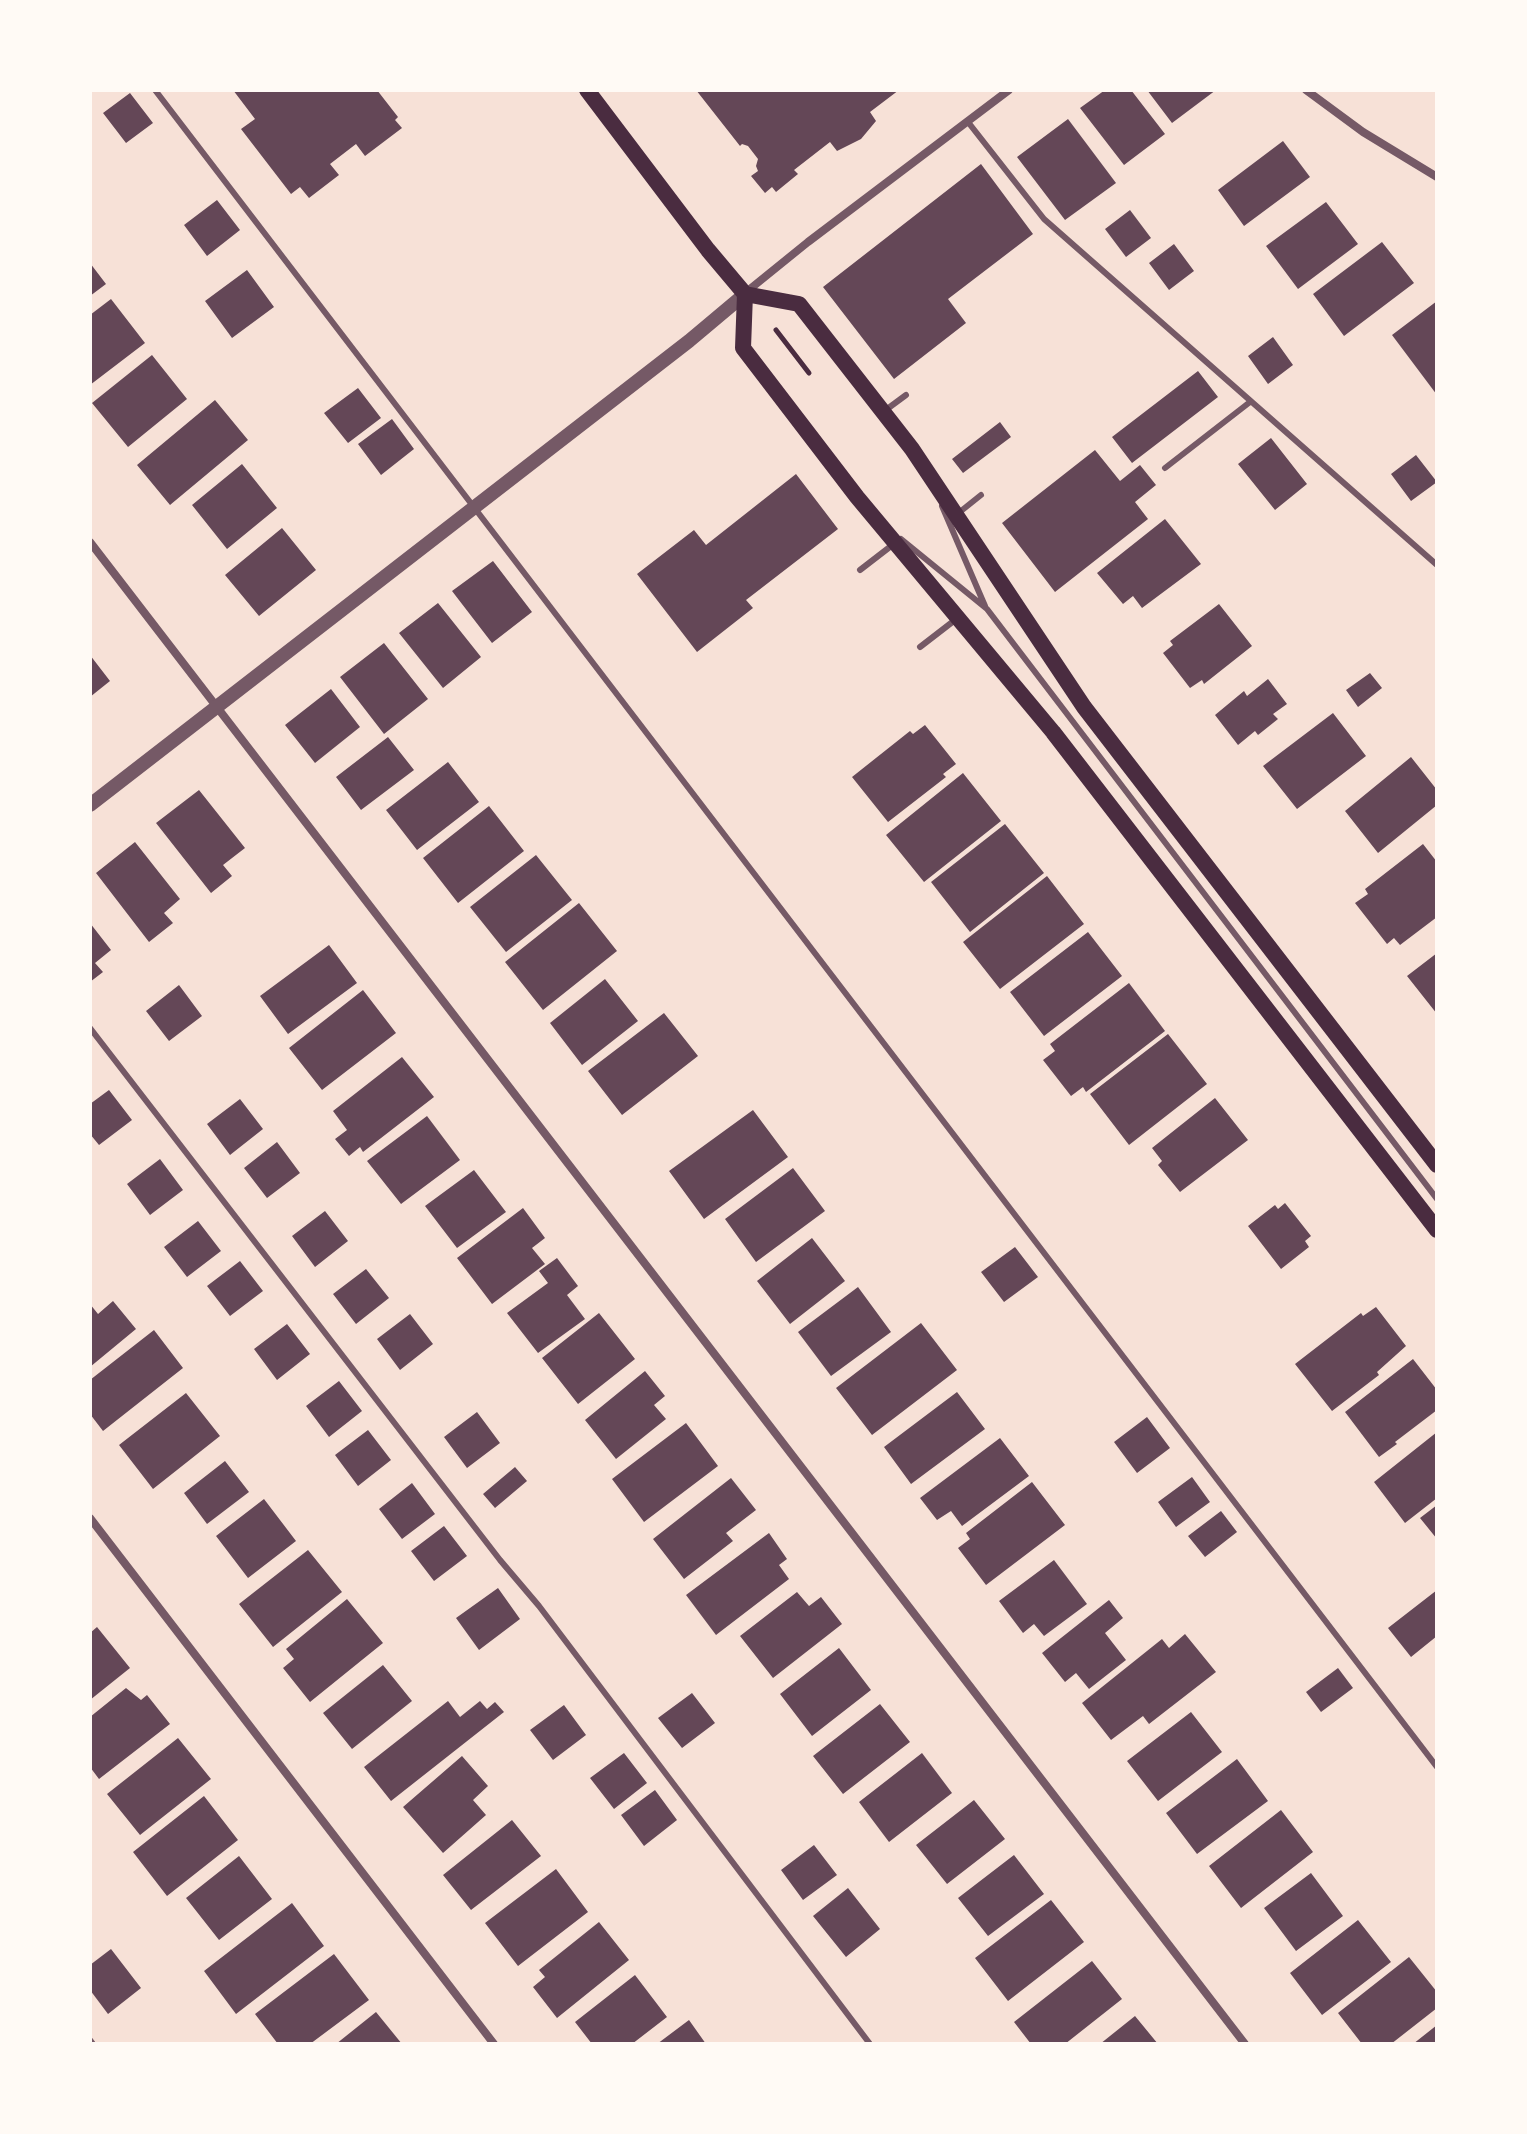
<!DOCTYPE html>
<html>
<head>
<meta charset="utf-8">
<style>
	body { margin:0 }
	#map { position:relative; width:1527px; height:2134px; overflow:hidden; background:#f7e1d7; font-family:"Roboto Condensed",sans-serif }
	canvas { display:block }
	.frame { position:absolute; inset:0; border:92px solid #fffaf5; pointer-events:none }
</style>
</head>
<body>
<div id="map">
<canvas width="1527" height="2134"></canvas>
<div class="frame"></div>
</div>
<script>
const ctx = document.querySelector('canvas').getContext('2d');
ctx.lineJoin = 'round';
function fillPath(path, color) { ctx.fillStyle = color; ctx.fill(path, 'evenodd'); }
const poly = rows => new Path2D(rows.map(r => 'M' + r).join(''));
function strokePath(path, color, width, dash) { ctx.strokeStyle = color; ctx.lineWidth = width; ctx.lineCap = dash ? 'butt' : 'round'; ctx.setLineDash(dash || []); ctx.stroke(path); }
const building = poly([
	[233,90,377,90,398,117,395,120,402,128,365,156,356,144,330,164,339,175,309,198,300,187,291,194,241,129,255,119],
	[696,90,899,90,870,112,876,121,861,139,837,151,830,142,794,170,798,174,776,192,772,187,765,193,751,176,758,171,756,166,758,159,748,146,742,144,740,146],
	[1105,90,1131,90,1165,134,1124,165,1080,108],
	[1147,90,1216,90,1172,123],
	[130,93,153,123,126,143,103,113],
	[1068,119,1116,183,1065,220,1017,157],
	[1283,141,1310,177,1244,226,1218,190],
	[981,164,1033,234,948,299,966,323,894,379,823,287],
	[217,200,240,230,207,256,184,225],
	[1326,202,1358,244,1298,289,1266,246],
	[1130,210,1151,238,1126,257,1105,229],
	[1382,242,1414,283,1344,336,1313,294],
	[1174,244,1194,271,1169,290,1149,263],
	[90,263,106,284,90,296],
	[247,270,274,307,232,338,205,301],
	[111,299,145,343,90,385,90,315],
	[1437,301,1437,395,1392,335],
	[1273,337,1293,365,1268,384,1248,356],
	[152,355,187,399,128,447,92,403],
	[1198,371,1218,397,1132,463,1112,437],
	[358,388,381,418,348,443,324,413],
	[215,400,248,440,170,505,137,465],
	[392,419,414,449,381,475,358,444],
	[1000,422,1011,437,963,473,952,459],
	[1271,438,1307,484,1275,510,1238,464],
	[1095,450,1120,481,1140,465,1156,485,1135,502,1148,519,1055,592,1002,523],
	[1416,455,1437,482,1411,501,1391,474],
	[242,464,277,508,227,549,192,505],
	[796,474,838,529,746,600,753,608,697,652,637,574,694,530,706,545],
	[1165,519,1201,564,1142,608,1133,596,1123,604,1097,573],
	[282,528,316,570,259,616,225,575],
	[493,561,532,612,492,643,452,591],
	[438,603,481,657,443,688,399,633],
	[1219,604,1252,646,1204,684,1202,680,1190,688,1163,653,1173,645,1170,641],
	[384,643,428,699,384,734,340,677],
	[90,655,110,681,90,697],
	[1370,673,1382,688,1358,707,1346,690],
	[1268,679,1287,704,1273,714,1278,719,1258,735,1255,731,1238,745,1215,715,1244,691,1247,696],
	[331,689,360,727,315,763,285,725],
	[1333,713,1366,756,1297,809,1263,766],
	[925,725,956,764,943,774,946,777,888,822,852,777,910,731,913,734],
	[388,737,414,770,361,810,336,777],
	[1411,757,1437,790,1437,805,1378,853,1345,811],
	[448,762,479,802,417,850,386,810],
	[963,773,1001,821,924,882,886,835],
	[199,790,245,848,223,865,232,876,211,893,156,823],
	[489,806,524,851,458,903,423,858],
	[1005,824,1044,873,970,932,931,882],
	[135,842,180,899,164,913,173,923,149,942,96,873],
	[1423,844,1437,862,1437,917,1400,945,1394,938,1387,944,1355,903,1368,894,1365,889],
	[536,855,572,900,506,952,470,907],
	[1047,876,1084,924,1000,989,963,942],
	[579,903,617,951,543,1010,505,962],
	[90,923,111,950,95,963,103,972,90,982],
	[1088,932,1122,976,1044,1036,1010,992],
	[329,945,357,983,288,1034,260,996],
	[1437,953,1437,1014,1407,976],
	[605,979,638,1021,582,1065,550,1023],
	[1129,983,1165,1031,1086,1092,1083,1087,1071,1096,1043,1060,1055,1051,1050,1044],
	[179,985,202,1016,169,1041,146,1011],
	[363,990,396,1033,322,1090,289,1048],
	[664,1013,698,1056,622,1115,588,1071],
	[1168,1034,1207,1084,1129,1145,1090,1094],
	[402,1057,434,1097,363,1152,360,1147,349,1156,335,1139,347,1130,333,1111],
	[109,1090,132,1120,99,1145,90,1134,90,1104],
	[1215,1098,1248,1140,1180,1192,1158,1165,1162,1161,1152,1148],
	[240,1099,263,1129,230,1155,207,1124],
	[753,1110,788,1157,704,1219,669,1171],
	[427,1116,460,1160,401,1204,367,1161],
	[277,1142,300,1173,267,1198,244,1168],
	[160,1159,183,1190,150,1215,127,1184],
	[793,1168,825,1211,756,1262,725,1219],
	[474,1170,506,1212,457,1248,425,1206],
	[1285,1203,1311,1236,1305,1241,1309,1247,1281,1269,1248,1226,1275,1205,1278,1209],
	[523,1208,545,1238,532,1248,545,1264,492,1304,457,1258],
	[325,1211,348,1241,315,1267,292,1236],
	[198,1221,221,1251,187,1277,164,1247],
	[812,1238,845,1281,790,1324,757,1281],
	[1015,1247,1038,1277,1004,1302,981,1272],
	[557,1258,578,1286,567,1295,585,1319,538,1353,507,1313,548,1283,539,1271],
	[240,1261,263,1291,230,1316,207,1286],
	[366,1269,389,1298,356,1324,333,1294],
	[858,1287,891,1332,831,1376,798,1332],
	[113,1301,136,1329,90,1367,90,1304,98,1314],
	[1376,1307,1406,1346,1377,1372,1379,1375,1332,1411,1295,1364,1361,1313,1363,1316],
	[599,1313,635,1359,578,1404,542,1358],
	[410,1314,433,1344,400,1370,377,1339],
	[921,1323,957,1370,872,1435,836,1388],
	[287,1324,310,1354,277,1380,254,1349],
	[154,1330,183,1368,103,1431,90,1414,90,1380],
	[1413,1359,1437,1390,1437,1410,1395,1442,1397,1444,1379,1457,1345,1412],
	[645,1371,665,1396,654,1405,666,1419,616,1459,585,1420],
	[339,1381,362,1411,329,1437,306,1406],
	[957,1392,985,1429,911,1484,884,1447],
	[186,1393,220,1436,153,1489,119,1445],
	[477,1412,500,1443,467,1468,444,1437],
	[1147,1417,1170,1448,1137,1473,1114,1442],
	[686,1423,718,1466,644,1522,612,1479],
	[368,1430,391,1460,358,1486,335,1455],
	[1437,1432,1437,1498,1405,1523,1374,1482],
	[1000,1438,1029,1476,962,1526,951,1511,937,1520,920,1498],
	[225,1461,249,1492,207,1524,184,1493],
	[515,1467,527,1481,495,1508,483,1494],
	[1192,1477,1210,1502,1176,1527,1158,1502],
	[731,1478,756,1510,726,1533,733,1541,684,1579,653,1539],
	[1032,1482,1065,1525,986,1585,958,1548,970,1539,966,1533],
	[412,1483,435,1514,402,1539,379,1509],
	[264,1499,296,1541,248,1578,216,1536],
	[1437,1505,1437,1539,1420,1518],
	[1221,1511,1237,1532,1205,1557,1188,1536],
	[444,1526,467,1556,434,1581,411,1551],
	[769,1533,787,1559,779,1565,789,1579,716,1635,686,1595],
	[308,1550,342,1592,273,1647,239,1604],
	[1054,1560,1087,1604,1044,1636,1034,1624,1023,1633,999,1601],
	[498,1588,520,1619,479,1650,456,1618],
	[1437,1590,1437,1636,1411,1657,1388,1628],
	[797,1592,809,1606,821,1597,842,1624,773,1678,740,1636],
	[347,1599,383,1643,310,1702,283,1668,294,1659,286,1649],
	[1109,1600,1123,1618,1105,1633,1126,1660,1089,1689,1076,1673,1065,1682,1042,1653],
	[97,1627,130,1668,90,1700,90,1633],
	[1185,1634,1216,1672,1149,1724,1143,1716,1111,1740,1082,1703,1162,1639,1169,1648],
	[839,1648,871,1690,812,1736,780,1694],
	[383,1665,412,1701,352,1749,323,1713],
	[1338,1668,1353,1688,1321,1712,1306,1692],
	[126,1688,141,1700,147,1695,170,1724,99,1779,90,1767,90,1717],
	[692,1693,715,1723,682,1748,658,1718],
	[448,1701,460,1717,480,1701,487,1709,495,1702,504,1712,391,1801,364,1767],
	[880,1704,910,1742,843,1794,813,1756],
	[564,1705,586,1735,553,1760,530,1730],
	[1191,1712,1222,1752,1158,1801,1127,1761],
	[178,1738,211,1779,140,1835,107,1794],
	[624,1753,647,1783,614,1809,590,1778],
	[922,1753,952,1793,889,1842,859,1802],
	[462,1756,488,1786,473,1800,486,1815,443,1853,403,1807],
	[1237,1759,1268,1801,1197,1854,1166,1813],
	[655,1790,677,1820,644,1846,621,1815],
	[204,1796,238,1840,167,1896,133,1852],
	[974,1800,1005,1839,947,1884,916,1845],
	[1281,1810,1313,1852,1241,1908,1209,1866],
	[512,1820,541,1856,471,1910,443,1875],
	[814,1845,837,1875,803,1900,781,1870],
	[1014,1855,1044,1894,988,1936,958,1898],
	[239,1856,272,1899,219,1940,186,1898],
	[556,1869,588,1912,518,1966,485,1923],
	[1311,1873,1343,1916,1296,1951,1264,1908],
	[848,1888,880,1929,846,1957,813,1916],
	[1051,1900,1084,1942,1008,2001,975,1958],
	[292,1903,324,1946,236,2014,204,1971],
	[1358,1920,1391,1962,1322,2015,1290,1973],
	[599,1922,629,1960,557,2018,533,1987,545,1977,539,1970],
	[111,1949,141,1988,108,2014,90,1990,90,1965],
	[334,1954,369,2000,310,2044,278,2044,255,2014],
	[1409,1957,1437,1992,1437,2008,1391,2044,1362,2044,1338,2013],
	[1092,1961,1122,1999,1065,2044,1031,2044,1014,2022],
	[635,1975,667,2017,632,2044,592,2044,575,2022],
	[376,2012,402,2044,336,2044],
	[1135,2016,1158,2044,1100,2044],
	[689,2020,706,2044,657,2044],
	[1437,2025,1437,2044,1413,2044]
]);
const path = poly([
	[776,330,809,373]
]);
const service = poly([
	[155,90,1437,1767],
	[968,122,1044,219,1437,565],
	[883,412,906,395],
	[1165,468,1250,402],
	[942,506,985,606],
	[956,515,981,495],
	[901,539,987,609,1437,1199],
	[860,570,895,543],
	[920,647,955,620],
	[90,1028,500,1560,539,1606,870,2044],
	[90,2040,93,2044]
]);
const minor = poly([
	[1306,90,1363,132,1437,177],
	[745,293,808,242,1009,90],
	[90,542,1245,2044],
	[90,1518,494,2044]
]);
const tertiary = poly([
	[90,805,689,341,745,294]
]);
const secondary = poly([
	[587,90,708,250,745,294,799,304,912,449,1084,707,1437,1165],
	[745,294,743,348,857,497,1053,732,1437,1230]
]);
fillPath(building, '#644757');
strokePath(path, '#4a2c40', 5);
strokePath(service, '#755966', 6);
strokePath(minor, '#755966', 8);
strokePath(tertiary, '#755966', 14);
strokePath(secondary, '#4a2c40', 16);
</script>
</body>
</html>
